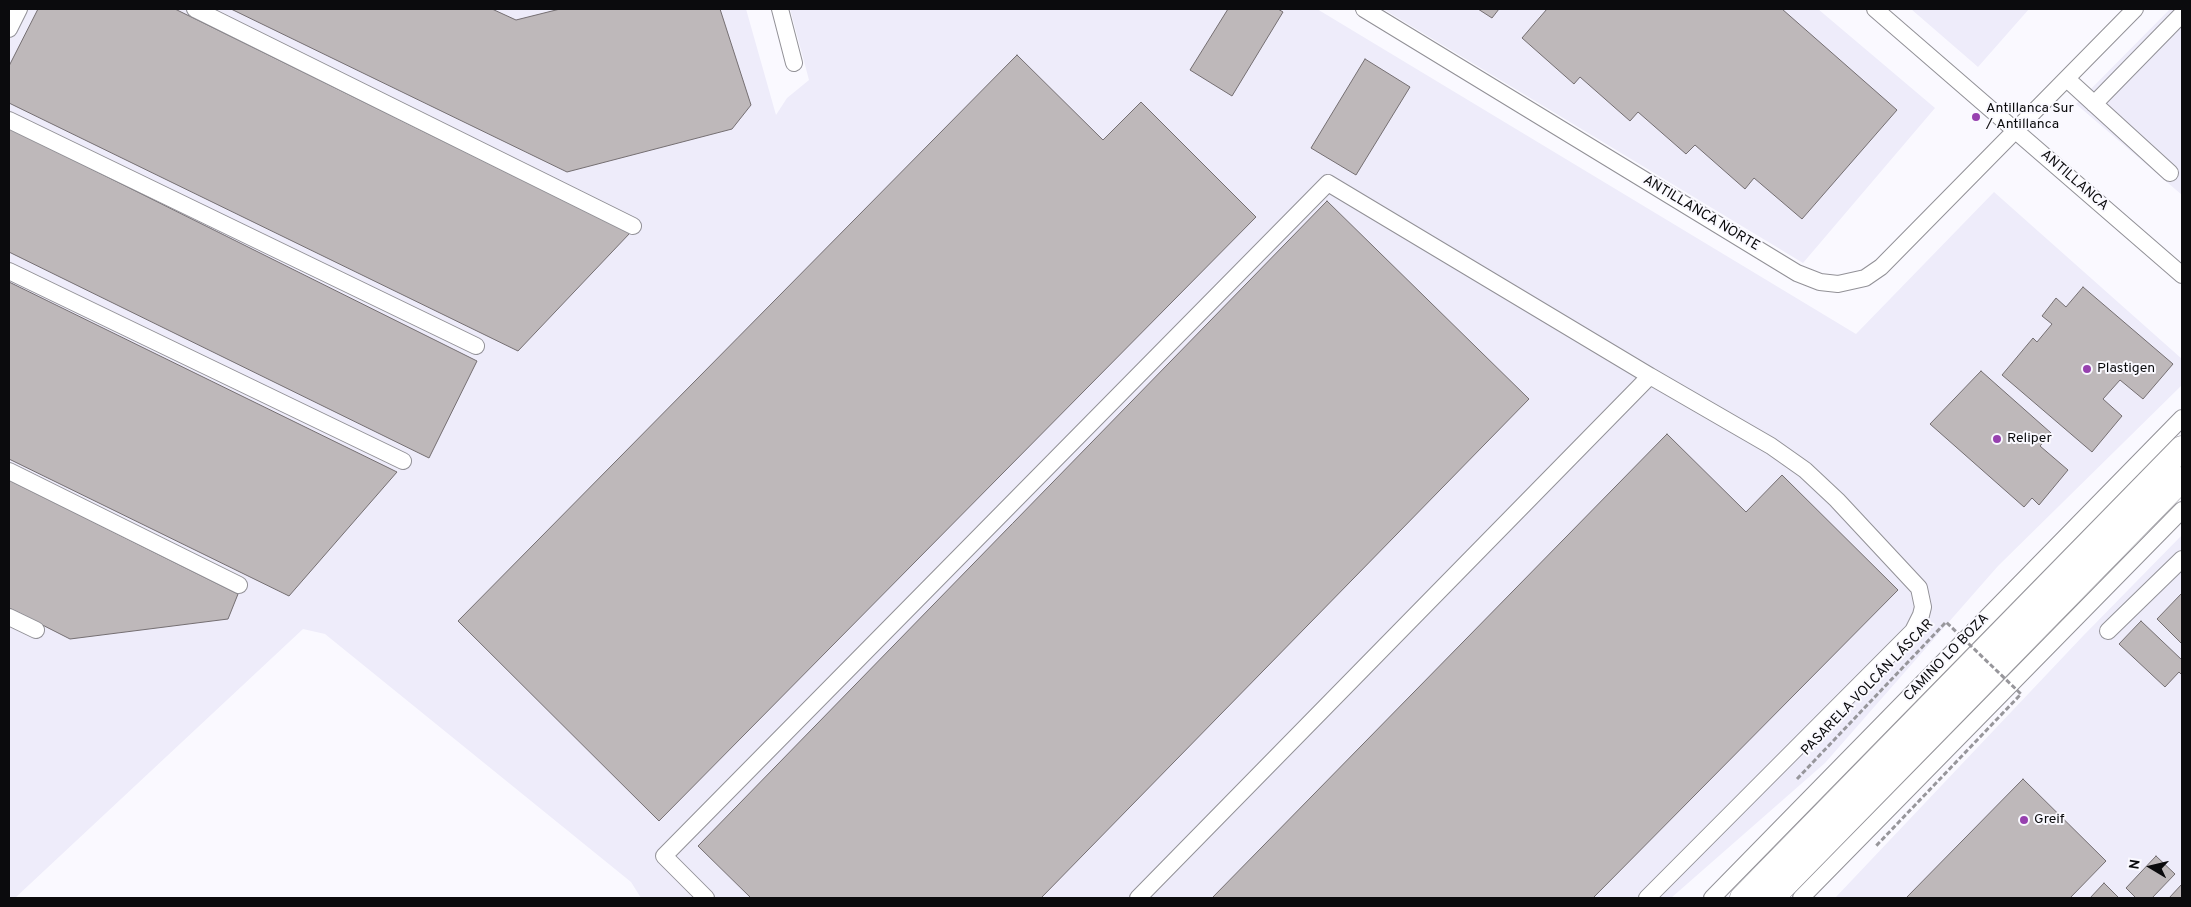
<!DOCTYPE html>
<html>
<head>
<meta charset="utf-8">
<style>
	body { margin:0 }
	#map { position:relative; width:2191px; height:907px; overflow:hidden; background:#faf9ff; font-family:Overpass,sans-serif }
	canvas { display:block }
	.frame { position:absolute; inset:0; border:10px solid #0b0b0d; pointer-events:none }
	.north { position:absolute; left:2126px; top:842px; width:50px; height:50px; -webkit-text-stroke:4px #faf9ff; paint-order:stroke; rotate:279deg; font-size:14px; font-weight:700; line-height:20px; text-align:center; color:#0b0b0d }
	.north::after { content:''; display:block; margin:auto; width:18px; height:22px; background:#0b0b0d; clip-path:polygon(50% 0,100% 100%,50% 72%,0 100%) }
</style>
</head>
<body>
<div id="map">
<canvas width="2191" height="907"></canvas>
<div class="frame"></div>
<div class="north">N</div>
</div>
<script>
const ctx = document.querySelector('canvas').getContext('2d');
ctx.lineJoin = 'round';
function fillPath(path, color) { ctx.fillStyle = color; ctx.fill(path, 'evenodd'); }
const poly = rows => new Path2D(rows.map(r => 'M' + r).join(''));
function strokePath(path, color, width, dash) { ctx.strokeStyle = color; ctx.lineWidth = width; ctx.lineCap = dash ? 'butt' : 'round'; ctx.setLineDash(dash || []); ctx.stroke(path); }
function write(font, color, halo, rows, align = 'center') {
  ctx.font = font + ' Overpass,sans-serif'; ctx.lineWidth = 4; ctx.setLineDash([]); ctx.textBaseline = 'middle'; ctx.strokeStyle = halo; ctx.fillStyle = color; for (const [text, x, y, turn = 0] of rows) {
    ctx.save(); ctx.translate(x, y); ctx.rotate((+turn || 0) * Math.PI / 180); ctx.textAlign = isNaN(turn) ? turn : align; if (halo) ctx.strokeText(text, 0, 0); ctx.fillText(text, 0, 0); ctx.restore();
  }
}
const built = poly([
	[9,9,746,9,776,115,787,98,809,80,790,9,1317,9,1856,334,1994,192,2182,359,2182,385,1998,566,1825,763,1671,898,641,898,631,882,325,634,303,629,15,898,9,898],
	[1383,9,1818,9,1935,108,1803,263],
	[1911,9,2029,9,1978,67],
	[2170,9,2182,9,2182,195,2076,104],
	[2182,535,2182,898,1835,898,2083,636]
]);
const building = poly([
	[38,9,175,9,630,233,518,351,9,103,9,66,38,9],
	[231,9,492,9,516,20,560,9,720,9,751,105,732,129,567,172,231,9],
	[1228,9,1278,9,1283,12,1232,96,1190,70,1228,9],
	[1478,9,1499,9,1492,18,1478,9],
	[1547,9,1782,9,1897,110,1802,219,1754,178,1745,189,1695,145,1686,154,1638,112,1630,121,1580,77,1574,84,1522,38,1547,9],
	[1017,55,1103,140,1141,102,1256,217,659,821,458,621,1017,55],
	[1365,59,1410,87,1356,175,1311,148,1365,59],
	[9,128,477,361,429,458,9,252,9,128],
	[1327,201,1529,399,1041,898,751,898,698,846,1327,201],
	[9,282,397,472,289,596,9,459,9,282],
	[2083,287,2173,364,2143,399,2120,380,2103,399,2122,416,2092,452,2002,375,2033,338,2037,342,2052,324,2042,316,2056,298,2066,307,2083,287],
	[1981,371,2051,433,2040,446,2068,470,2039,505,2032,498,2024,507,1930,424,1981,371],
	[1667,434,1746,512,1782,475,1898,590,1593,898,1212,898,1667,434],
	[9,480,238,594,228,619,70,639,9,608,9,480],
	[2182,593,2182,644,2157,619,2182,593],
	[2141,621,2182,660,2182,675,2179,672,2165,687,2119,644,2141,621],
	[2023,779,2106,861,2070,898,1906,898,2023,779],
	[2156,856,2175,874,2152,898,2136,898,2126,888,2156,856],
	[2104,883,2119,898,2090,898,2104,883],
	[2182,884,2182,898,2169,898,2182,884]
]);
const minor = poly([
	[195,9,633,226],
	[780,9,794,63],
	[1364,9,1797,273,1820,282,1838,284,1865,278,1881,267,2135,9],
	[1875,9,2182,275],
	[9,29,19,9],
	[2067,79,2170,173],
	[2094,104,2182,14],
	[9,120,476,346],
	[9,271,403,461],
	[9,471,239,585],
	[9,617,36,630],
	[2108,631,2182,559],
	[706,898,664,856,1328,183,1650,376],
	[1138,898,1650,376,1771,446,1805,470,1837,500,1919,588,1923,607,1921,615,1913,631,1647,898],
	[1712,898,2182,418],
	[1801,898,2182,510]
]);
const highway = poly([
	[1742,898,2182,448],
	[1772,898,2182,479]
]);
const pathBridge = poly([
	[1797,779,1946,622,2021,694,1876,846]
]);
const markers = [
	[1976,117,5,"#9741af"],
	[2087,369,5,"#9741af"],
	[1997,439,5,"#9741af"],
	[2024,820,5,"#9741af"]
];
const poiNames = [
	["Antillanca Sur",1986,109],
	["/ Antillanca",1986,125],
	["Plastigen",2097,369],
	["Reliper",2007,439],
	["Greif",2034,820]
];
const streetNames = [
	["ANTILLANCA",2074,181,41],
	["ANTILLANCA NORTE",1701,214,31],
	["CAMINO LO BOZA",1947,658,-46],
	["PASARELA VOLCÁN LÁSCAR",1868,688,-46]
];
fillPath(built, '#eeecfa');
fillPath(building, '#beb8ba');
strokePath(building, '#756f72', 1);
strokePath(minor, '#929197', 18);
strokePath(highway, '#929197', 25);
strokePath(minor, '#fff', 16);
strokePath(highway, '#fff', 24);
strokePath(pathBridge, '#97969b', 3, [5, 2.5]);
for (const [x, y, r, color] of markers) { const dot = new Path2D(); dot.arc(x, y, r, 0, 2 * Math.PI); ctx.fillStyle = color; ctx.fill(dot); strokePath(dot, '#faf9ff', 2); }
write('14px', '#0b0b0d', '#faf9ff', poiNames, 'left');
write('14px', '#0b0b0d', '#faf9ff', streetNames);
</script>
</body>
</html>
